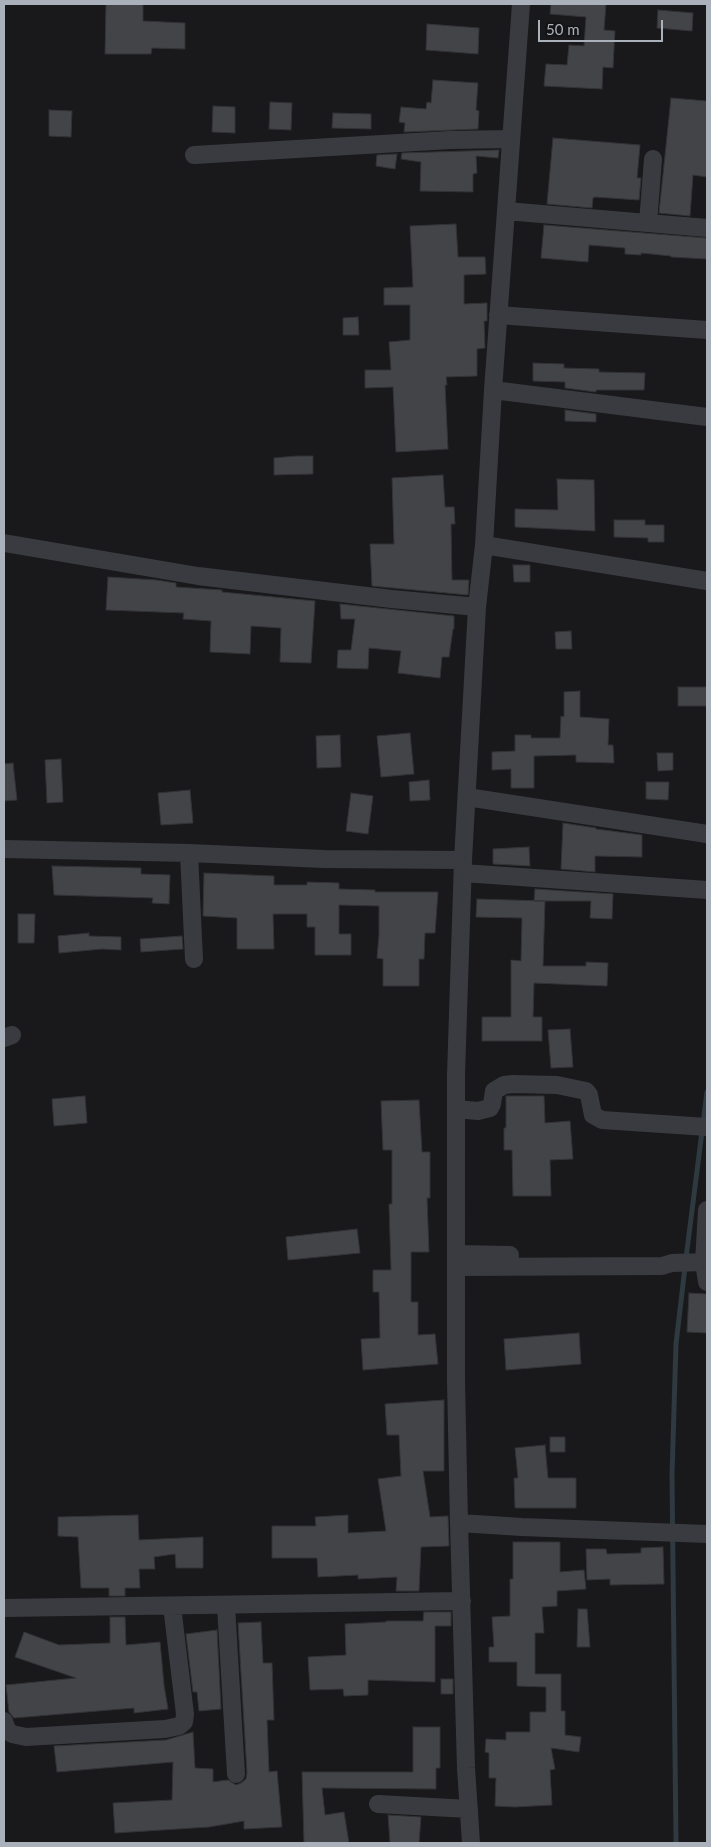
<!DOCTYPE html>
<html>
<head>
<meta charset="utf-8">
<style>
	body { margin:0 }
	#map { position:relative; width:711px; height:1847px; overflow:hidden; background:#19191b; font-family:Lato,sans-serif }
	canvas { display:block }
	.frame { position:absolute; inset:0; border:5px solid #abb1bb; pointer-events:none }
	.scale { position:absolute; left:538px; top:20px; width:125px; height:22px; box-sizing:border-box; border:2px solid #abb1bb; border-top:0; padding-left:6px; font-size:15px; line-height:18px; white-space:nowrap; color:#abb1bb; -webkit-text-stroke:4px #141416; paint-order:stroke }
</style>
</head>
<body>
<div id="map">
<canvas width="711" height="1847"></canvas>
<div class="frame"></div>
<div class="scale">50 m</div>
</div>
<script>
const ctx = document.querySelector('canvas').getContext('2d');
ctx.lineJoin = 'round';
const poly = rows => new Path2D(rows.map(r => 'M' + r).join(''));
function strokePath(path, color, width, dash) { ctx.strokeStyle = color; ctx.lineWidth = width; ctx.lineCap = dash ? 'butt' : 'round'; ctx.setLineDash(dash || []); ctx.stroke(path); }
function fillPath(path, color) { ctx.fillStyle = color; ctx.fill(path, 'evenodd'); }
const stream = poly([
	[686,1258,707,1092],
	[676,1843,672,1475,676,1344,685,1267]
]);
const building = poly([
	[106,4,143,4,143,21,185,23,185,49,152,48,151,54,105,54,106,4],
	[551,4,606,4,604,30,615,31,614,48,613,68,603,67,602,89,544,86,546,64,567,65,569,45,584,46,586,17,550,14,551,4],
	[658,10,693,13,692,31,657,28,658,10],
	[427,24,479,28,478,54,426,50,427,24],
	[433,80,478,83,476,110,479,111,478,129,404,132,405,123,399,122,401,107,426,109,427,102,431,103,433,80],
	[671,98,707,101,707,177,693,175,690,216,659,213,671,98],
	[270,102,292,103,291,130,269,129,270,102],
	[213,106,235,107,235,133,212,132,213,106],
	[49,110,72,111,71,137,49,136,49,110],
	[333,113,371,114,371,129,332,128,333,113],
	[553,138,640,145,637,178,641,178,639,200,595,197,593,198,592,208,547,204,553,138],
	[499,150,498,158,476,156,477,173,473,174,473,192,420,191,421,162,401,159,402,153,499,150],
	[397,154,395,169,376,166,377,155,397,154],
	[456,224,458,257,485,257,486,274,464,275,464,304,487,303,487,321,484,321,485,348,477,349,477,376,446,377,447,385,445,385,448,449,396,452,393,387,365,388,365,370,391,370,389,342,410,340,410,305,384,305,384,288,413,287,410,226,456,224],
	[544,225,707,238,707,259,671,257,671,256,641,253,641,255,625,254,625,248,589,245,588,262,541,258,544,225],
	[358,317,359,335,343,335,343,318,358,317],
	[533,363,564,364,564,368,599,369,599,372,645,373,644,390,596,390,596,392,565,388,565,382,533,381,533,363],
	[565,410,596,414,596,422,565,421,565,410],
	[297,456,313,456,313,474,274,475,274,458,297,456],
	[443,475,445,507,454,507,455,524,451,524,452,580,469,580,468,595,372,586,370,544,394,544,392,478,443,475],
	[557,479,594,480,595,531,515,527,515,509,558,510,557,479],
	[614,520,645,520,645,525,664,525,664,542,648,542,648,538,614,537,614,520],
	[513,565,530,565,530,582,514,582,513,565],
	[108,577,156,580,176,583,176,587,222,590,222,592,315,601,311,663,280,662,281,628,251,626,250,654,210,652,211,621,183,619,184,613,106,610,108,577],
	[340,604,454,616,454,629,453,629,449,657,442,657,440,678,398,673,401,651,369,648,368,669,337,668,338,650,351,650,355,619,341,619,340,604],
	[571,631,572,649,556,649,555,632,571,631],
	[678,687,707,687,707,706,678,706,678,687],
	[580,691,580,717,609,719,608,745,613,745,614,763,576,762,576,755,534,756,534,788,511,788,511,769,492,770,492,752,515,751,515,735,531,735,531,738,560,738,561,716,564,717,564,692,580,691],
	[410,733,414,774,381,777,377,736,410,733],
	[340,735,341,767,317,768,316,736,340,735],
	[657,753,673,753,673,770,658,771,657,753],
	[61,759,63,802,47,803,45,760,61,759],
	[13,763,17,800,4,801,4,764,13,763],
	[429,780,430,800,410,801,409,782,429,780],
	[646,782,669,782,668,800,646,799,646,782],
	[190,790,193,823,161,825,158,793,190,790],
	[351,793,373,796,368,834,346,831,351,793],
	[563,823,596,828,596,829,642,835,642,857,595,856,595,872,561,869,563,823],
	[529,847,530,866,493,864,493,849,529,847],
	[52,866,141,868,141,874,170,875,169,904,152,903,153,898,54,895,52,866],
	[204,873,274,876,274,885,307,885,307,882,339,883,339,889,375,890,375,892,438,892,435,933,425,933,424,959,419,959,419,986,383,986,383,959,377,958,379,935,379,906,339,905,339,934,351,934,351,955,315,955,315,927,307,927,307,914,273,914,274,949,237,949,237,918,203,916,204,873],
	[535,889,613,894,612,919,590,918,591,901,534,901,535,889],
	[477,899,545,901,543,966,586,966,586,962,608,963,607,986,534,983,533,1017,542,1017,542,1041,482,1041,482,1017,511,1017,511,960,521,961,522,918,476,917,477,899],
	[18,914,35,914,34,943,18,943,18,914],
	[89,933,89,936,121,937,121,950,102,949,59,953,58,936,89,933],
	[182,936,183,949,141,952,140,939,182,936],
	[570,1029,573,1067,551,1068,548,1030,570,1029],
	[85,1096,87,1123,54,1126,52,1099,85,1096],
	[506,1096,544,1096,545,1123,570,1121,573,1159,550,1160,551,1196,513,1196,512,1150,504,1150,504,1128,506,1128,506,1096],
	[419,1100,422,1152,430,1152,430,1198,427,1198,429,1252,411,1252,411,1302,418,1302,418,1335,435,1334,438,1364,363,1370,361,1339,380,1338,379,1292,373,1292,373,1270,391,1270,389,1204,392,1204,392,1150,383,1150,381,1101,419,1100],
	[357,1229,360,1253,288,1260,286,1237,357,1229],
	[689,1293,707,1294,707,1333,687,1332,689,1293],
	[579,1333,581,1364,506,1370,504,1339,579,1333],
	[444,1400,444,1471,423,1471,430,1517,448,1516,449,1546,421,1547,419,1591,396,1591,397,1577,358,1579,358,1575,318,1577,317,1558,272,1558,272,1526,316,1526,315,1517,348,1515,348,1533,386,1531,378,1479,401,1476,399,1435,387,1435,385,1404,444,1400],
	[550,1437,565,1437,565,1452,550,1452,550,1437],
	[545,1445,548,1478,576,1478,576,1508,515,1508,514,1478,518,1478,515,1448,545,1445],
	[138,1515,139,1540,203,1537,203,1568,176,1568,175,1554,154,1557,155,1569,139,1569,140,1588,125,1588,125,1596,109,1596,109,1588,81,1588,78,1537,58,1536,58,1517,138,1515],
	[513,1542,560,1542,560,1572,584,1570,586,1589,557,1591,557,1606,542,1607,544,1633,535,1633,535,1674,561,1674,561,1711,565,1711,565,1735,581,1737,579,1752,551,1748,555,1769,550,1770,552,1805,515,1807,495,1806,496,1778,489,1778,489,1753,485,1752,486,1739,506,1740,506,1732,530,1732,530,1712,546,1712,546,1687,517,1686,517,1662,489,1662,489,1647,494,1647,492,1617,510,1616,510,1579,513,1579,513,1542],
	[663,1547,664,1584,610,1585,610,1579,587,1580,586,1549,606,1549,607,1554,641,1553,641,1548,663,1547],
	[578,1609,587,1609,590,1647,577,1647,578,1609],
	[424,1612,451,1612,451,1626,435,1626,435,1682,368,1680,368,1695,344,1696,343,1689,310,1690,308,1657,346,1655,345,1624,386,1622,386,1621,423,1621,424,1612],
	[110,1617,125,1617,126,1645,160,1642,164,1685,168,1709,134,1713,134,1708,14,1718,9,1712,6,1685,76,1678,15,1657,24,1632,59,1645,110,1643,110,1617],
	[261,1622,263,1663,272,1663,274,1720,267,1720,269,1772,277,1771,282,1827,244,1829,244,1821,209,1827,115,1833,113,1803,172,1800,173,1762,57,1772,54,1746,166,1740,193,1732,195,1768,213,1769,213,1782,228,1780,236,1785,241,1783,246,1779,247,1773,238,1623,261,1622],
	[217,1630,221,1709,199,1711,197,1692,193,1692,186,1634,217,1630],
	[441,1679,453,1679,453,1694,441,1694,441,1679],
	[413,1727,440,1727,440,1768,436,1768,436,1789,322,1788,325,1815,344,1812,349,1843,304,1843,302,1772,413,1772,413,1727],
	[388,1815,421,1817,419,1843,390,1843,388,1815]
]);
const minor = poly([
	[194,155,450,140,510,139],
	[506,211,707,228],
	[648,223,653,159],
	[498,315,707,330],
	[493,390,707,417],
	[4,543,198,576,392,599,477,607],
	[484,545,707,581],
	[467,797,707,834],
	[4,849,189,853,324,859,463,860],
	[189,853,194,959],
	[463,873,707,890],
	[4,1038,12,1035],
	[456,1109,478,1111,490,1108,492,1104,494,1091,504,1085,513,1084,557,1085,586,1091,589,1095,593,1115,602,1120,707,1127],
	[707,1210,704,1262,707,1282],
	[456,1254,510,1255],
	[456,1267,662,1266,672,1263,704,1262],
	[459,1523,522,1527,707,1534],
	[226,1606,236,1774],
	[4,1608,462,1601],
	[4,1721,7,1730,12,1734,26,1737,165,1729,179,1726,184,1722,185,1714,172,1606],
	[378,1804,469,1809],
	[471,1843,466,1768,459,1523,456,1381,456,1075,463,860,477,607,484,545,493,390,521,4]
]);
strokePath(stream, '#2e3940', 5);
fillPath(building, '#434448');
strokePath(building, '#333337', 1);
strokePath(minor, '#3a3b40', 18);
</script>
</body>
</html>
